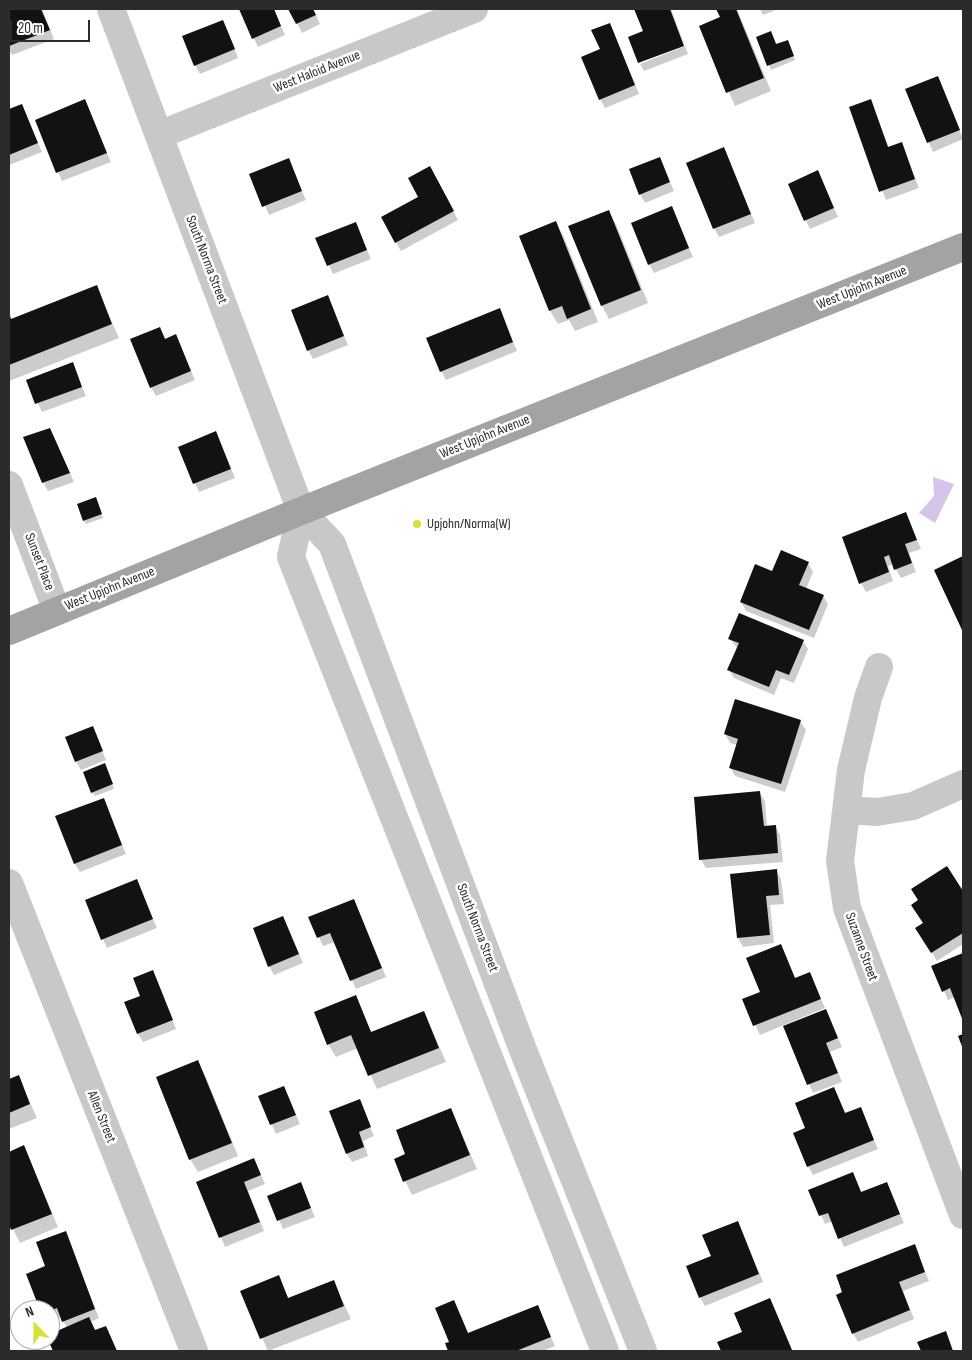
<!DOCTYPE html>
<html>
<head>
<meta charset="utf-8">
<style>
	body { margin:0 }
	#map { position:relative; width:972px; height:1360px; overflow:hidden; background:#fff; font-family:"Sofia Sans Condensed",sans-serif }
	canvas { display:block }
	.frame { position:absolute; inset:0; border:10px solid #2b2b2b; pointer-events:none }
	.north { position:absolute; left:10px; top:1300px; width:50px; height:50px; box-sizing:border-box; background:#fff; border:1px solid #aaa; border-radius:50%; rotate:338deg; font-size:14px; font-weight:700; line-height:20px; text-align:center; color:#2b2b2b }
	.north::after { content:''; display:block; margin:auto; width:18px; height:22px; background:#d7e12f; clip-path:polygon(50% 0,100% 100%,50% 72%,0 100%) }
	.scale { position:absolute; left:10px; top:20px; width:80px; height:22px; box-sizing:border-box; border:2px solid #2b2b2b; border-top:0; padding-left:6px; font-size:15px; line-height:18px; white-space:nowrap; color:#2b2b2b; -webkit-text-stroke:4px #fff; paint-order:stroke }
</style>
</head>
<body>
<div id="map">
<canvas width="972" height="1360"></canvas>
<div class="frame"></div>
<div class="north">N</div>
<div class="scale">20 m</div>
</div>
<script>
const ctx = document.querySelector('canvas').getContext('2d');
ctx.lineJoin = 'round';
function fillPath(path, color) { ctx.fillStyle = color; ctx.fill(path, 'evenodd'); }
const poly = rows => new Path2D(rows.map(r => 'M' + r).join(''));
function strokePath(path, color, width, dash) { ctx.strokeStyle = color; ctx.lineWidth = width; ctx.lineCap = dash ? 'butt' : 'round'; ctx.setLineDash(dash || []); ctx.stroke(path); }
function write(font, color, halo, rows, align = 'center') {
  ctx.font = font + ' "Sofia Sans Condensed",sans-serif'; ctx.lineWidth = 5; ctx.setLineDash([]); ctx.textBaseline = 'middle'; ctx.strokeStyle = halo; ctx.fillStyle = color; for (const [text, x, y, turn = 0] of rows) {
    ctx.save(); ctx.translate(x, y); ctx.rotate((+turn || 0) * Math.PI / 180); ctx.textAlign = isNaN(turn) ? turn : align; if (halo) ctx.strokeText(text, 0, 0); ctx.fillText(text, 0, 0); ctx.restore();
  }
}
const water = poly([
	[933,477,954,484,935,523,919,513,934,496]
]);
const shadow = poly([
	[9,9,42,9,54,39,12,55,9,50],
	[240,9,274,9,285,35,258,47],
	[290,9,313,9,320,24,302,33],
	[636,9,671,9,684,44,638,61,645,32],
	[718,9,737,9,771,91,735,106,700,26,721,18],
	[760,9,778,9,763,15],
	[610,24,639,94,605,108,600,99,601,50],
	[227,30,238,58,200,74,195,65],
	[771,32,777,45,790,45,795,60,771,70,758,37],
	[685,46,688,54,644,71,640,64],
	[938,77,963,139,933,152,907,90],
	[84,101,111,162,62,181,36,120],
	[870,101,889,148,901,143,919,188,886,200,850,108],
	[21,105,42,152,9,165,9,110],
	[724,149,755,223,719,237,714,228],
	[659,158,674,191,645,203,640,194],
	[288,160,306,200,269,215,251,175],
	[430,168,458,220,401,251,382,218,420,197],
	[822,181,838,217,810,229,789,184],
	[671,208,693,257,654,273,649,264],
	[608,211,616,224,648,303,609,319,602,306,570,227],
	[555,222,563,235,598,322,575,331,569,320,558,324,550,311,520,236],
	[355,223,371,259,333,274,317,239],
	[96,287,119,338,9,381,9,311,12,320],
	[327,297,348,345,313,359,308,350],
	[499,310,517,351,446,380,441,371],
	[159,329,166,340,176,336,195,380,156,396,151,387],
	[72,364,86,396,42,412,28,380],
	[50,429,74,482,48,491,43,482],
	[216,433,235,478,199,492,180,447],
	[97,503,103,518,86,524,84,520],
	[906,514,921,549,909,553,916,572,901,578,893,564,888,566,893,581,866,592,861,583],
	[963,558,963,630,935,571],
	[808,563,813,572,806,589,823,596,828,604,814,638,746,611,741,602,773,573],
	[730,639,803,641,808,649,794,683,781,678,774,695,734,678,729,670,738,649],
	[800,721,806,730,785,792,735,776,730,767,737,745,730,743,725,734],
	[92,728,106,760,81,770,76,761],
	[106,768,114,789,95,796,92,792],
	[759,792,765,801,767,827,775,826,780,835,783,862,706,868,701,860],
	[103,799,126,854,80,872,75,864],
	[947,868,963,893,963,944,937,961,922,937,924,924,919,901],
	[776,870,781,879,784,904,770,905,774,943,743,947,738,938,732,875],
	[136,881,157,928,107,948,86,901],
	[354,900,386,977,356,989,335,942,323,946,310,918],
	[283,917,303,963,274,975,269,966],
	[780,946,795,979,810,974,825,1008,760,1035,744,1000,761,992],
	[963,954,963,1018,955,997,948,1000,933,966],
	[157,981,176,1029,143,1042,138,1034,141,996],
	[355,997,372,1033,424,1012,446,1062,377,1089,358,1048,336,1057,328,1044],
	[826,1011,842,1047,830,1052,842,1082,813,1093,785,1027],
	[198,1062,205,1075,238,1156,198,1172,190,1159],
	[18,1076,37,1118,9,1129,9,1080],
	[834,1089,846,1114,860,1108,878,1149,813,1175,808,1166,807,1129],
	[288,1096,300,1124,276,1134,260,1097],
	[359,1101,374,1136,363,1141,368,1156,352,1162,347,1154],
	[451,1109,477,1169,412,1195,395,1160,407,1155],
	[24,1147,58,1227,20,1243,9,1221,9,1153],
	[258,1168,265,1184,248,1191,264,1231,225,1247,198,1182],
	[852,1173,862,1193,886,1183,904,1223,844,1247,833,1221,825,1224,810,1190],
	[300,1184,315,1217,283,1229,269,1196],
	[742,1231,763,1282,705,1306,700,1297],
	[65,1233,99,1318,90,1322,96,1331,105,1327,117,1351,54,1351,50,1340,67,1328,61,1317,50,1321,47,1267],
	[914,1246,929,1281,903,1291,914,1319,858,1342,853,1333],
	[278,1277,289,1299,334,1282,351,1319,268,1351,242,1292],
	[454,1301,468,1334,537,1306,555,1346,543,1351,449,1351,446,1344,450,1342],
	[774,1308,792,1351,722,1351,719,1343,743,1333]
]);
const building = poly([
	[9,9,41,9,50,30,9,46],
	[239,9,274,9,281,26,252,39],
	[288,9,313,9,316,15,296,24],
	[634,9,670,9,684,46,638,63,628,37,643,31],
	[716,9,736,9,764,78,726,93,699,26,720,17],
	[223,20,235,49,194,66,182,36],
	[610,23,635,85,599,100,581,57,600,49,591,30],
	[771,31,776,44,788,40,794,56,767,66,756,37],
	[938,76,960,130,927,143,905,89],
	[85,99,107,153,56,173,35,120],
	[871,99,888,147,902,142,915,179,879,192,849,107],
	[22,104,38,143,9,155,9,109],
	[724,147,751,214,713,229,686,163],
	[660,157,670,182,639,195,629,169],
	[289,158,302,191,262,207,249,174],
	[430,166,454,211,395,243,381,217,418,197,408,178],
	[818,170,834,208,804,221,788,184],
	[672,206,689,248,648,265,631,223],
	[609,210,641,290,601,306,568,226],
	[556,221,591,309,567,319,562,306,549,311,519,236],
	[356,222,367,250,327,266,315,238],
	[97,285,112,324,9,365,9,314,11,319],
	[328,295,344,336,307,351,291,310],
	[500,308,513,342,440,372,426,338],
	[160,327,165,339,176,334,191,371,150,388,130,339],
	[73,362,82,387,35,404,26,380],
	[50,428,70,473,42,483,23,437],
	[216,431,231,469,193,484,178,447],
	[96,497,102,514,83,521,77,504],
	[906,512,917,540,905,544,912,563,894,570,889,555,884,557,889,572,859,584,842,537],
	[781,550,809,562,799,585,824,595,809,630,740,602,755,564,772,571],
	[963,556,963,630,962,630,934,570],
	[739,613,804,640,789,675,776,670,769,687,727,670,739,643,728,639],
	[735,699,801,720,781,784,729,768,738,739,724,734],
	[93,726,103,751,75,762,65,737],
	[105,763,113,784,91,793,83,772],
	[760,791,764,826,776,825,778,853,699,860,694,797],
	[104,798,122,845,74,864,55,816],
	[947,866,963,891,963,933,931,953,915,928,923,923,911,905,918,900,911,889],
	[777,869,779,895,766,896,770,935,737,938,730,874],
	[137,879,153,919,101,940,85,900],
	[354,899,382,968,350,981,330,933,317,938,308,917],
	[283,916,299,954,268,967,253,928],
	[781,944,795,978,810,972,821,999,753,1026,742,999,760,992,746,958],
	[963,953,963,1021,950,988,942,992,931,966],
	[153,970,173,1020,137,1034,124,1002,140,996,133,978],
	[356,995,371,1032,424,1011,439,1048,368,1076,351,1035,327,1045,314,1012],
	[826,1009,838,1038,826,1043,838,1073,807,1085,783,1026],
	[963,1034,963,1049,958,1036],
	[198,1060,232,1143,189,1160,156,1077],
	[19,1075,30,1104,9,1113,9,1079],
	[284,1086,296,1115,270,1125,258,1096],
	[834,1087,845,1113,861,1107,874,1140,807,1167,793,1133,805,1128,795,1103],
	[360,1099,371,1127,359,1132,364,1147,346,1154,329,1111],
	[451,1108,470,1155,403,1182,394,1159,405,1154,396,1130],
	[24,1145,52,1214,11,1230,9,1224,9,1152],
	[254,1158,261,1175,244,1182,260,1222,219,1238,196,1182],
	[853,1172,861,1192,887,1182,900,1214,838,1239,828,1213,819,1216,808,1190],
	[301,1182,311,1208,277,1221,267,1196],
	[738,1221,759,1274,699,1298,686,1266,711,1256,702,1235],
	[66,1231,95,1309,62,1322,57,1308,50,1311,40,1310,26,1274,45,1266,36,1242],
	[915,1244,925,1272,899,1282,910,1310,852,1334,836,1295,842,1292,836,1275],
	[279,1275,288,1298,334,1280,344,1306,260,1339,240,1291],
	[770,1298,792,1350,721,1351,717,1342,742,1332,734,1313],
	[454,1300,468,1333,538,1305,551,1337,516,1351,448,1351,445,1343,449,1342,435,1308],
	[89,1317,95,1330,106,1326,117,1351,53,1351,48,1340,50,1334],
	[946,1331,953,1351,921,1351,917,1342]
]);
const minor = poly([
	[111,9,301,511,332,544,523,1050,643,1351],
	[159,135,474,9],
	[9,485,57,611],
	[301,511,291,557,605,1351],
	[879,667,868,698,851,770,840,861,847,908,963,1215],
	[847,810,877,812,913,806,963,784],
	[9,883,194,1351]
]);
const major = poly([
	[9,631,301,511,963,247]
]);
const markers = [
	[417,524,5,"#d7e12f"]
];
const streetNames = [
	["West Haloid Avenue",317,72,-22],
	["South Norma Street",206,260,69],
	["West Upjohn Avenue",862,288,-22],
	["West Upjohn Avenue",485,437,-22],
	["Sunset Place",39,562,69],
	["West Upjohn Avenue",110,589,-22],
	["South Norma Street",477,928,69],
	["Suzanne Street",861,947,70],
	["Allen Street",101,1117,68]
];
const poiNames = [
	["Upjohn/Norma(W)",427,524]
];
fillPath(water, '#d7c5e9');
fillPath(shadow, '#0003');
fillPath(building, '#121212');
strokePath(minor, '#c8c8c8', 28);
strokePath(major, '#a3a3a3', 28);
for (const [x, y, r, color] of markers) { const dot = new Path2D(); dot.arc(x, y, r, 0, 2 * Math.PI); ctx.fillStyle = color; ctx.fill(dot); strokePath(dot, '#fff', 2); }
write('14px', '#2b2b2b', '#fff', streetNames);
write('14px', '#2b2b2b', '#fff', poiNames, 'left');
</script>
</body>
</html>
